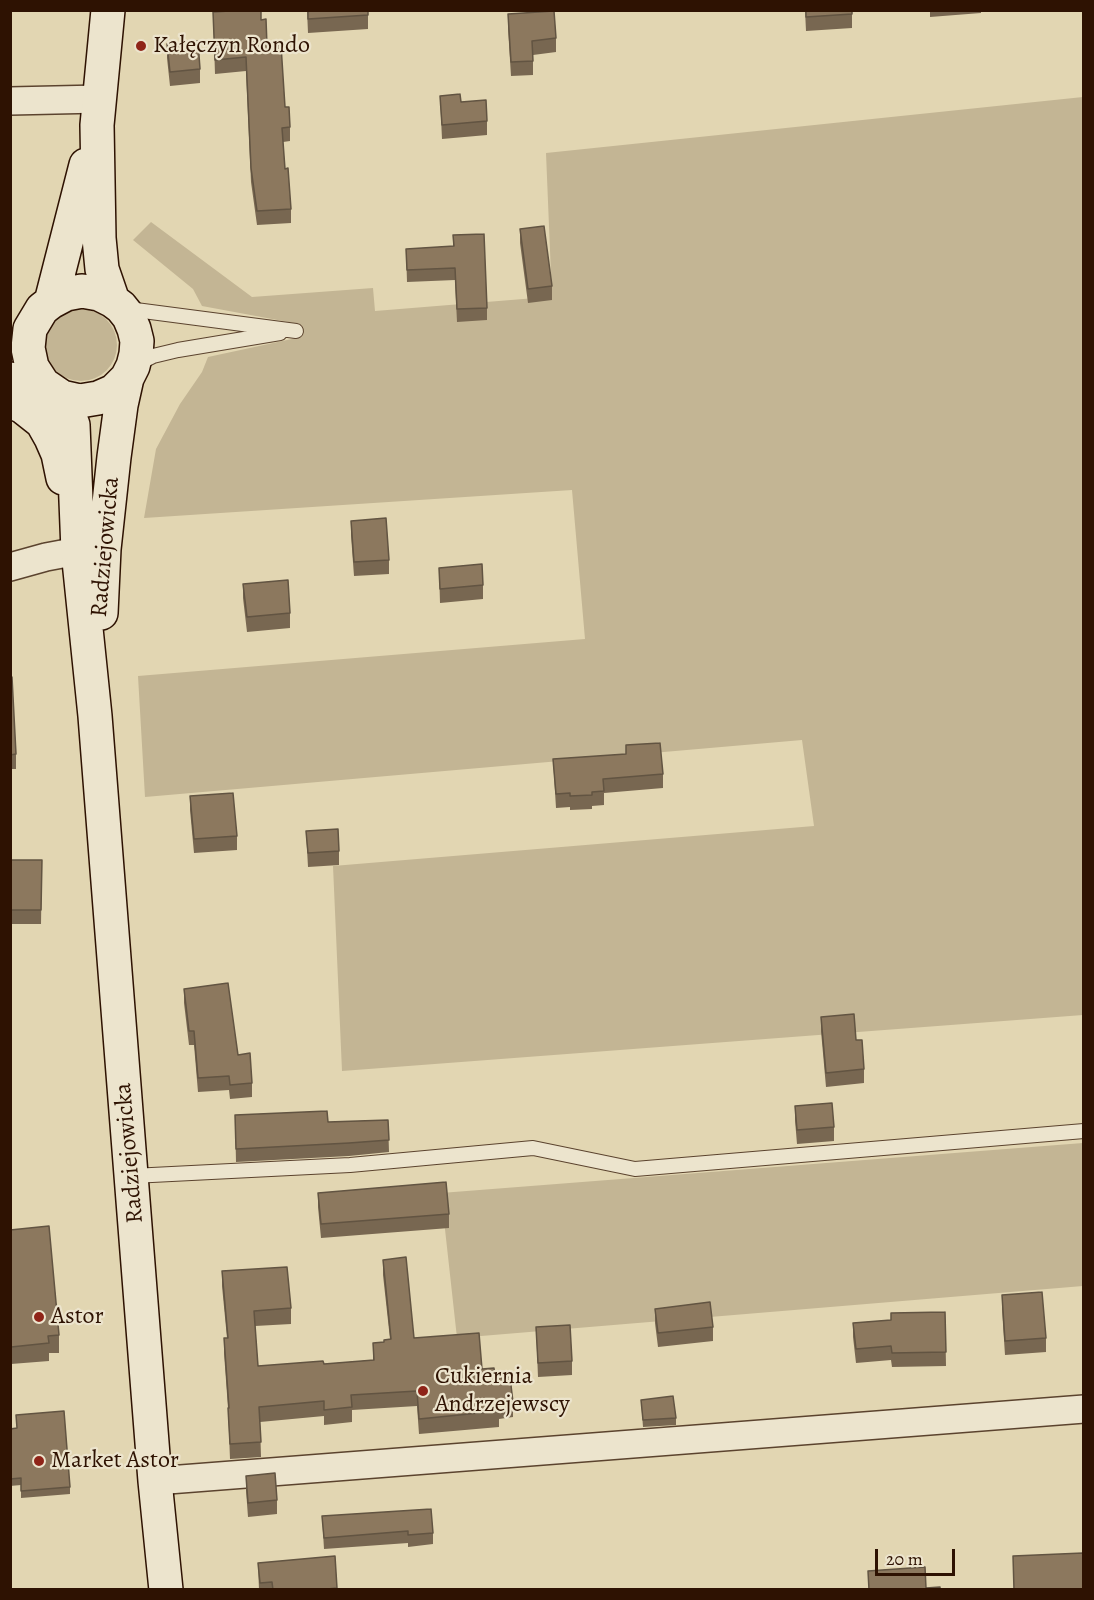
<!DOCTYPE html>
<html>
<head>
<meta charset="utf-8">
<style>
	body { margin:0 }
	#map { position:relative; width:1094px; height:1600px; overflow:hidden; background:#e2d6b2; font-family:Alegreya,serif }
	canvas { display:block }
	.frame { position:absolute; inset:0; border:12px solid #2e1202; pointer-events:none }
	.scale { position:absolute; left:875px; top:1549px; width:80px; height:27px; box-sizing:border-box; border:3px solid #2e1202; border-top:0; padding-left:8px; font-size:18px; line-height:21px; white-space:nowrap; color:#2e1202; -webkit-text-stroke:4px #ece4cd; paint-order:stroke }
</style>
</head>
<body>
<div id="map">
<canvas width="1094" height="1600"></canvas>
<div class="frame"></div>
<div class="scale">20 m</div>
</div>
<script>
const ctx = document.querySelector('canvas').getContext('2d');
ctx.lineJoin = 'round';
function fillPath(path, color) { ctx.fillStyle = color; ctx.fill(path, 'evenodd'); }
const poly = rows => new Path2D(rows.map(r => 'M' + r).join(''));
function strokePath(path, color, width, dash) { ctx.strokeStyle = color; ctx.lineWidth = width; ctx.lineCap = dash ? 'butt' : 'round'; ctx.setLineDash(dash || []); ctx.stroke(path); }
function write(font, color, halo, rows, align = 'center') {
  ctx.font = font + ' Alegreya,serif'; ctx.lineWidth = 4.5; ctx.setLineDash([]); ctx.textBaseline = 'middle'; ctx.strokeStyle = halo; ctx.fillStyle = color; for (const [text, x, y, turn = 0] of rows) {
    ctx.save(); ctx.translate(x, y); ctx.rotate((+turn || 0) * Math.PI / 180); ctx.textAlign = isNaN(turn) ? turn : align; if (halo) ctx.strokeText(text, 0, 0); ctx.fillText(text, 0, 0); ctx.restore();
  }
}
const green = poly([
	[1083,97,1083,1015,342,1071,333,866,814,826,802,740,145,797,138,676,585,639,572,490,144,518,156,449,180,404,202,372,208,357,301,337,299,324,202,306,193,289,133,240,151,222,252,297,373,288,375,311,548,297,552,299,546,153],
	'45 345a36 36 0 1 1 72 0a36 36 0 1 1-72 0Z',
	[1083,1143,1083,1286,457,1338,441,1193]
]);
const lane = poly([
	[128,309,296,331],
	[135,365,153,356,178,350,280,333],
	[132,1176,350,1165,533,1148,635,1169,1084,1131]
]);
const street = poly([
	[10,101,100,99],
	[10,567,46,557,78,551],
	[155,1481,1084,1409]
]);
const secondary = poly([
	[108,10,97,125,99,238,102,269,113,301],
	[51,302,86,165],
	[10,379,43,384,62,397,80,401,98,398,114,391,127,378,133,366,136,354,137,341,134,329,129,317,121,307,113,301,99,294,82,291,66,294,51,302,42,309,30,329,28,348,32,367,43,384],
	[62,397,73,425,78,551,95,716,155,1481,166,1590],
	[10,401,23,407,42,422,51,438,58,454,63,478],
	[101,613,104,549,114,457,121,405,127,378]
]);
const wall = poly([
	[307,10,368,10,368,29,308,33],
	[805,10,852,10,852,28,806,31],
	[930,10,981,10,981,13,930,17],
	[213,12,261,20,267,46,290,127,290,141,283,142,285,169,291,209,291,223,257,225,251,182,246,71,215,74],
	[508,14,556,38,556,52,533,55,533,75,511,76,508,28],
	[167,44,200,69,200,83,170,86,167,58],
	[440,96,461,102,487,121,487,135,442,139],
	[520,229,552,286,552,300,528,303,520,243],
	[453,235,487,308,487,320,457,322,455,280,407,282,406,249,453,246],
	[351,521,389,560,389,574,354,576,351,535],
	[439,568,483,585,483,599,440,603],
	[243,584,290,613,290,628,247,632,243,598],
	[10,677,16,754,16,769,10,769],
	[626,745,663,774,663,788,604,793,604,805,592,806,592,809,570,810,570,807,556,808,553,759,626,754],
	[190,796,237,836,237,850,194,853,190,810],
	[306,831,339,851,339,865,308,867],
	[10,860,42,860,41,924,10,924],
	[184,989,238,1055,252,1083,252,1097,230,1099,229,1090,198,1092,194,1045,189,1045,184,1003],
	[821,1017,856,1040,864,1069,864,1083,826,1087,821,1031],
	[795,1106,834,1127,834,1141,797,1144,795,1120],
	[235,1115,328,1122,388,1120,389,1152,349,1156,236,1162],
	[318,1193,449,1214,449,1228,321,1238,318,1207],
	[10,1230,59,1335,59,1353,49,1353,49,1361,11,1364],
	[383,1260,414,1338,482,1369,495,1378,513,1402,513,1417,499,1419,499,1427,419,1434,417,1406,352,1410,352,1422,324,1425,324,1416,260,1422,261,1457,230,1459,228,1408,224,1353,224,1338,227,1338,222,1286,222,1271,291,1308,291,1324,255,1326,258,1366,324,1364,373,1360,373,1343,384,1342,390,1339,383,1275],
	[1002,1295,1046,1338,1046,1352,1005,1355,1002,1309],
	[655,1309,713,1327,713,1341,658,1347,655,1323],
	[945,1312,946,1366,892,1367,891,1360,856,1363,853,1337,853,1323,891,1320],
	[536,1327,572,1361,572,1375,538,1377],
	[641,1400,676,1418,676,1425,643,1427],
	[16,1415,70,1487,70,1494,21,1498,21,1485,10,1486,10,1429,17,1428],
	[246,1476,277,1500,277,1514,248,1517,246,1490],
	[322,1516,433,1533,433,1544,408,1547,408,1543,324,1549],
	[335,1556,337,1590,259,1590,258,1563]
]);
const building = poly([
	[246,10,261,10,261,20,266,19,267,46,281,45,285,107,289,107,290,127,282,128,285,169,288,168,291,209,257,211,251,168,246,57,215,60,213,12,246,10],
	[308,10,368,10,368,15,308,19,308,10],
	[806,10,852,10,852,14,806,17,806,10],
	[554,11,556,38,532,41,533,61,511,62,508,14,554,11],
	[198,41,200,69,170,72,167,44,198,41],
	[460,94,461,102,486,100,487,121,442,125,440,96,460,94],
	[544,226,552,286,528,289,520,229,544,226],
	[484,234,487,308,457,309,455,268,407,270,406,249,454,246,453,235,484,234],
	[386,518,389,560,354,562,351,521,386,518],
	[482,564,483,585,440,589,439,568,482,564],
	[288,580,290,613,247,617,243,584,288,580],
	[10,677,12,677,16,754,10,755,10,677],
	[660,743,663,774,603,779,604,791,592,792,592,795,570,796,570,793,556,794,553,759,626,754,626,745,660,743],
	[233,793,237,836,194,839,190,796,233,793],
	[338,829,339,851,308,853,306,831,338,829],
	[10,860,42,860,41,910,10,910,10,860],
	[228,983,238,1055,250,1053,252,1083,230,1085,229,1076,198,1078,194,1031,189,1031,184,989,228,983],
	[854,1014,856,1040,862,1040,864,1069,826,1073,821,1017,854,1014],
	[832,1103,834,1127,797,1130,795,1106,832,1103],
	[327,1111,328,1122,388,1120,389,1140,349,1143,236,1149,235,1115,327,1111],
	[446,1182,449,1214,321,1224,318,1193,446,1182],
	[49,1226,59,1335,48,1336,49,1343,11,1347,10,1261,11,1261,10,1230,49,1226],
	[406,1257,414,1338,479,1333,482,1369,494,1368,495,1378,510,1377,513,1402,498,1403,499,1411,419,1419,417,1391,351,1395,352,1407,324,1410,324,1401,259,1407,261,1442,230,1444,228,1408,229,1408,224,1338,228,1338,222,1271,287,1267,291,1308,254,1311,258,1366,323,1361,324,1364,374,1360,373,1343,384,1342,384,1340,391,1339,383,1260,406,1257],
	[1042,1292,1046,1338,1005,1341,1002,1295,1042,1292],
	[710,1302,713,1327,658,1333,655,1309,710,1302],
	[945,1312,946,1352,892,1353,891,1346,856,1349,853,1323,891,1320,891,1313,945,1312],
	[570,1325,572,1361,538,1363,536,1327,570,1325],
	[673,1396,676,1418,643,1420,641,1400,673,1396],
	[64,1411,70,1487,21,1491,21,1478,10,1479,10,1429,17,1428,16,1415,64,1411],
	[275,1473,277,1500,248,1503,246,1476,275,1473],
	[431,1509,433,1533,408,1535,408,1531,324,1538,322,1516,431,1509],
	[1083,1553,1083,1590,1014,1590,1013,1556,1083,1553],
	[335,1556,337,1588,318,1590,273,1590,272,1582,260,1583,258,1563,335,1556],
	[925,1567,926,1588,940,1587,940,1590,869,1590,868,1571,925,1567]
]);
const markers = [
	[141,46,6,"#8f2418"],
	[39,1317,6,"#8f2418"],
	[423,1391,6,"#8f2418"],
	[39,1461,6,"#8f2418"]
];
const poiNames = [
	["Kałęczyn Rondo",153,46],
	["Astor",51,1317],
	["Cukiernia",435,1377],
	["Andrzejewscy",435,1405],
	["Market Astor",51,1461]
];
const streetNames = [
	["Radziejowicka",106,547,-85],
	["Radziejowicka",130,1153,-95]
];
fillPath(green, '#c3b594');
strokePath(lane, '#5b432e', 16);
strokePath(street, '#5b432e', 30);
strokePath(secondary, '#2e1202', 36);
strokePath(lane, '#ece4cd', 14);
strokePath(street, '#ece4cd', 27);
strokePath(secondary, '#ece4cd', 33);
fillPath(wall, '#786751');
fillPath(building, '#8c785e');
strokePath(building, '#625442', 1.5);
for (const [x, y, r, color] of markers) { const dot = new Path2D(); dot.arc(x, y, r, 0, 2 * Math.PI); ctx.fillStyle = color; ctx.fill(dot); strokePath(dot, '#ece4cd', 2); }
write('24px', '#2e1202', '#ece4cd', poiNames, 'left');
write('24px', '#2e1202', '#ece4cd', streetNames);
</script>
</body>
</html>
